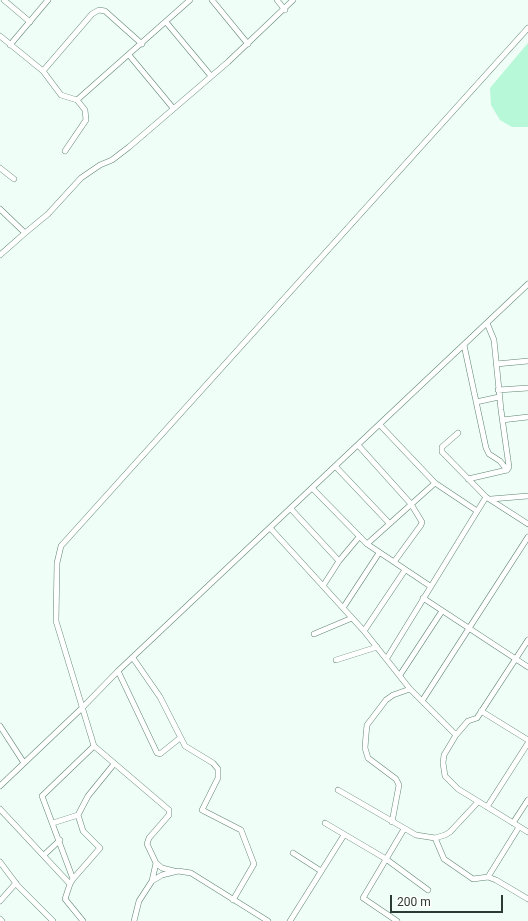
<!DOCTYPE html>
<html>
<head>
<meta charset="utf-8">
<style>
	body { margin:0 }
	#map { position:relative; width:528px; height:921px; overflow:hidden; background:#effef6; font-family:Roboto,sans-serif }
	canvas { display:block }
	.scale { position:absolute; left:390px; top:895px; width:113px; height:18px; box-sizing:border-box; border:2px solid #2b3b33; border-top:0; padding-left:5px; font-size:12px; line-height:14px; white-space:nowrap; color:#2b3b33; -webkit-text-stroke:3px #fff; paint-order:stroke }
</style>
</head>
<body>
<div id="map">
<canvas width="528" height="921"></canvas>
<div class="scale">200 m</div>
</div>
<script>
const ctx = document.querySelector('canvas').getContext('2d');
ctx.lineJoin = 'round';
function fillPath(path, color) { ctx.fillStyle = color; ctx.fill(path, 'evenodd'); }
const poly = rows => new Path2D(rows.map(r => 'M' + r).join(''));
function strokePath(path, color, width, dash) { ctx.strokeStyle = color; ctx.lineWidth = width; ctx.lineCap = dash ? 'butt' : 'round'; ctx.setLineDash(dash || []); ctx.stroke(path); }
const green = poly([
	[528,43,528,127,512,127,500,120,491,105,490,88]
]);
const minor = poly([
	[4,0,30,22],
	[212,0,248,44],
	[277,0,285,10],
	[166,22,211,76],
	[0,36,43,71,61,95,77,100,85,110,86,120,65,151],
	[10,45,48,0],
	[129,55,173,108],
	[43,71,92,14,99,10,105,11,142,44],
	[77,100,190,0],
	[0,168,14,179],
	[0,209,25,233,0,255],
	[25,233,48,214,81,178,100,165,112,160,129,147,228,62,293,0],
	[487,323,494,340,501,410,509,467,507,470],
	[464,345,486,448,489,454,500,461,507,470,468,479],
	[496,364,528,361],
	[498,390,528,388],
	[476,402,499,397],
	[502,420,528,417],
	[380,425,435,483,477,511],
	[458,433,442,447,442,452,486,497,528,524],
	[358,445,411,504,422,522,421,525,394,562],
	[336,467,389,523],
	[313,489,367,544,430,586],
	[491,499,528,496],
	[291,509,339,561],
	[271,529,364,631,410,689,456,735,444,755,443,763,445,776,458,789,528,832],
	[367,544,435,483],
	[323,586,339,561,359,537],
	[423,598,528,667],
	[343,608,379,553],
	[364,631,405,570],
	[314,634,352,618],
	[133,658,160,697,185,746,213,763,218,769,218,778,202,810,241,830,254,864,233,900],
	[387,658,486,497],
	[336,660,377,647],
	[118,671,157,753,160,754,180,738],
	[400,675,442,611],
	[422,701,528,537],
	[481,711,528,740],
	[0,726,24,763],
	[456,735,468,721,477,718,528,640],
	[0,786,82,708,118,671,528,284],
	[338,790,416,835,435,838,444,859,473,879,488,877,496,880,528,899],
	[487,807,528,743],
	[0,809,70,884,73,879,42,796,94,746],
	[392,822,399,785,396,779,368,758,365,748,366,735,367,725,386,700,393,695,410,689],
	[53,823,78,815],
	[325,823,386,859,428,890],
	[513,823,528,800],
	[435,838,445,835,450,832,478,802],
	[293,853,321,871],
	[44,855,60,840],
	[0,862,18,886,53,921],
	[174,871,162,868,156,863,147,844,149,838,169,815,169,810,94,746,56,621,57,563,61,546,528,28],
	[488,877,519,827],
	[73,879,100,848,83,831,78,815,88,796,114,764],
	[152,881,156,863],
	[70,884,65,899,83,921],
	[0,901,16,883],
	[0,919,2,921],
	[134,921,139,901,152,881,162,875,178,871,191,873,268,921],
	[290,921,344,835],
	[397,921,363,898,404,829]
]);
fillPath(green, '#b7f8d9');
strokePath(minor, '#608573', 6);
strokePath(minor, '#fff', 5);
</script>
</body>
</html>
